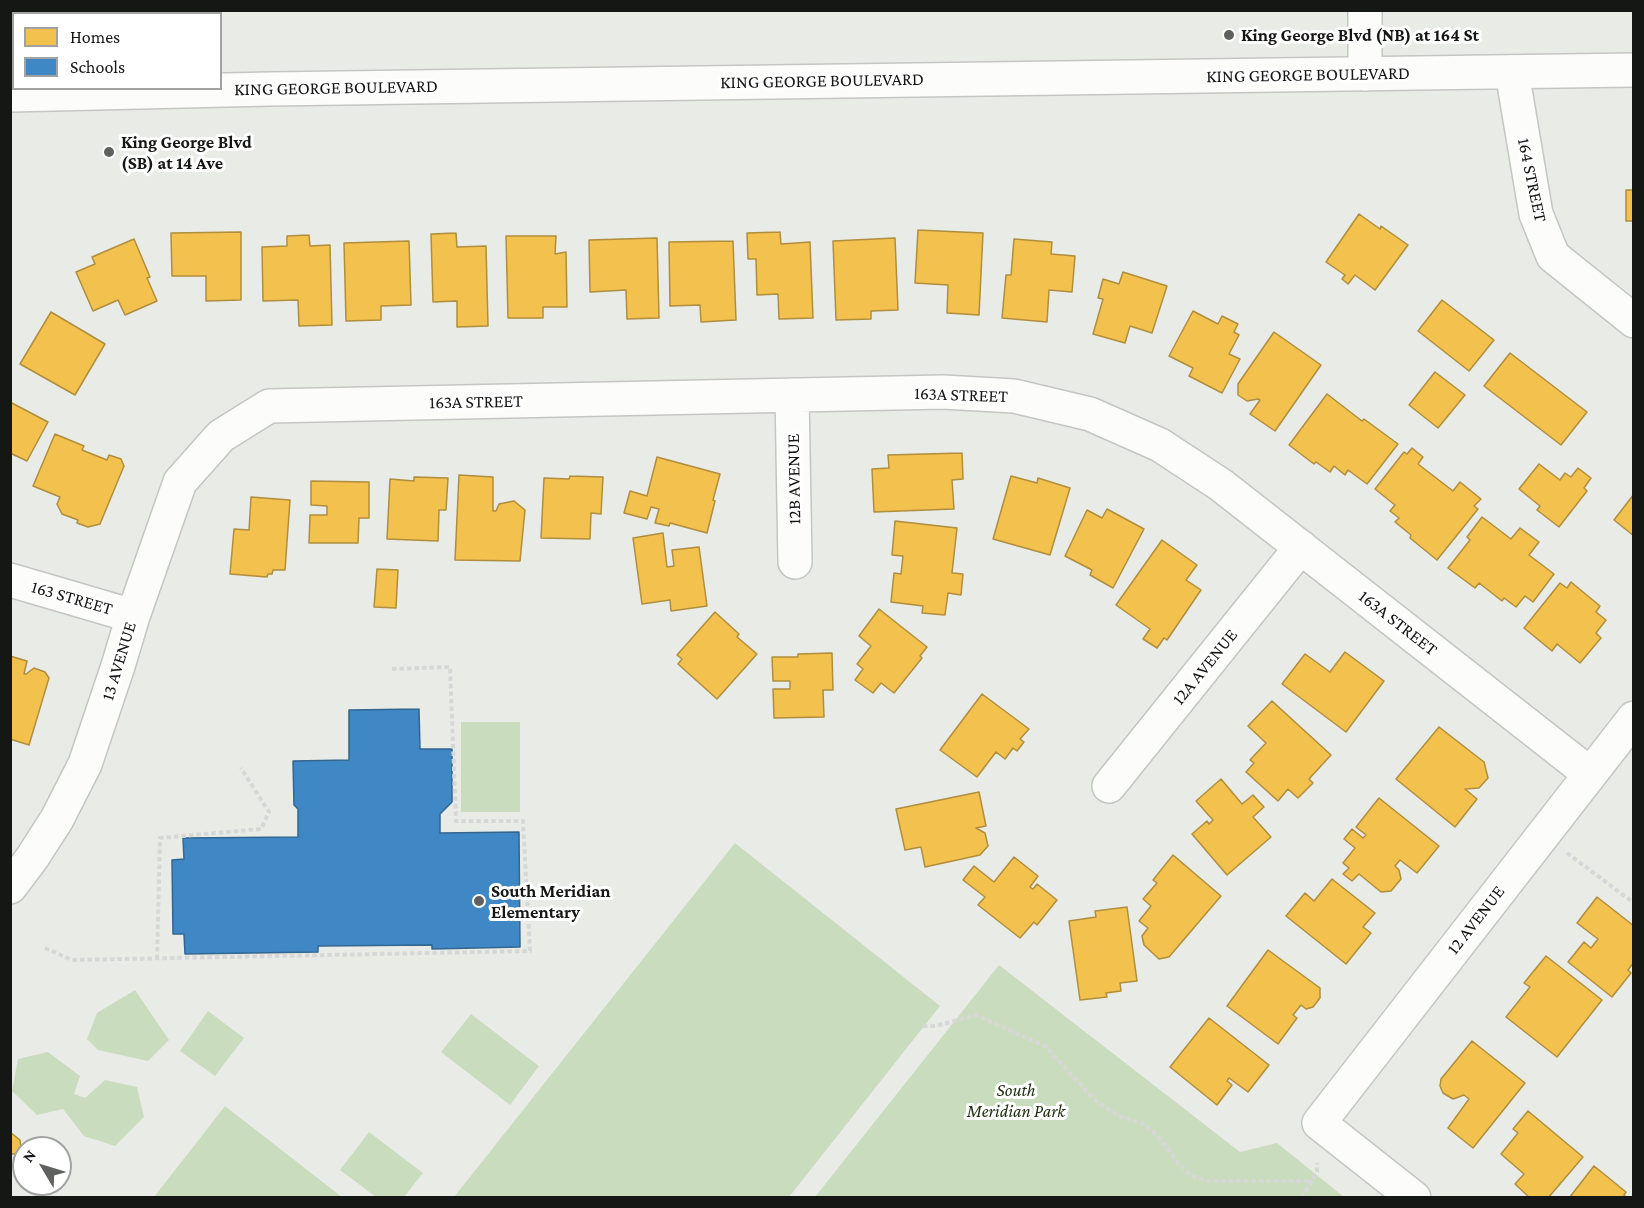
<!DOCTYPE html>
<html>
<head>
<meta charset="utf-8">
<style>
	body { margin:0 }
	#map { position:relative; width:1644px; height:1208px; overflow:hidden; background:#e9ebe7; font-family:"Crimson Pro",serif }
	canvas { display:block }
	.frame { position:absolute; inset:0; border:12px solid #151715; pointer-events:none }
	.legend { position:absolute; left:12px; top:12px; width:210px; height:78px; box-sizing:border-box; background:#fff; border:2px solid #a1a2a1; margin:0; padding:8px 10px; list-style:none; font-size:18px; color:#151715 }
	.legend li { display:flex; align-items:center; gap:12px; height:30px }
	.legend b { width:30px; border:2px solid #a1a2a1 }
	.north { position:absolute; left:12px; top:1136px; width:60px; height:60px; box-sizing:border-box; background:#fff; border:2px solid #a1a2a1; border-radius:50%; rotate:308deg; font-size:16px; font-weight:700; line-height:24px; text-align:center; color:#151715 }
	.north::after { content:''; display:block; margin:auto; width:21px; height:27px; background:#5f615e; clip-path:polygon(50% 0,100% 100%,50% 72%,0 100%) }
</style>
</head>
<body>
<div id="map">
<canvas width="1644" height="1208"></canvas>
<div class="frame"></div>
<ul class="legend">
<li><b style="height:16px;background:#f2c14e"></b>Homes</li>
<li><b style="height:16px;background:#3f88c5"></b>Schools</li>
</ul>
<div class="north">N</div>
</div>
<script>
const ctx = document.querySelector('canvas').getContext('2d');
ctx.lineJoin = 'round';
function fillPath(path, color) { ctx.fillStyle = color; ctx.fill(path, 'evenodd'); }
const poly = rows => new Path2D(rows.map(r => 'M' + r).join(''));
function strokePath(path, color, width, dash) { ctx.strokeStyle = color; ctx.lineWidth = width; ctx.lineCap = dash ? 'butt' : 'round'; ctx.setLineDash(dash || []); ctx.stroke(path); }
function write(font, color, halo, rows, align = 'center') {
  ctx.font = font + ' "Crimson Pro",serif'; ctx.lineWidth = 6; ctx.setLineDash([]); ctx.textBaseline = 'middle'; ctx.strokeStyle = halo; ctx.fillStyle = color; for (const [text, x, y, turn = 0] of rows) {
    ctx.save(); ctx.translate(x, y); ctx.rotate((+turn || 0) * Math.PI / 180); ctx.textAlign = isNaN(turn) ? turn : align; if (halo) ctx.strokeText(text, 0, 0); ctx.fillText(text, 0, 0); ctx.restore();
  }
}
const green = poly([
	[461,722,520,722,520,812,461,812],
	[735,843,940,1006,789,1197,454,1197],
	[999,965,1240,1152,1277,1143,1344,1197,815,1197],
	[135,990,169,1040,148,1061,98,1050,87,1039,97,1013],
	[208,1011,244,1038,215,1076,180,1051],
	[471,1014,539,1066,510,1105,441,1052],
	[48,1052,80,1076,74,1094,85,1098,105,1080,137,1087,144,1117,115,1146,84,1136,63,1109,37,1115,12,1091,18,1059],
	[225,1106,342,1197,154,1197],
	[369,1132,423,1173,404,1197,376,1197,340,1170]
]);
const homes = poly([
	[1626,190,1634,190,1634,221,1626,221,1626,190],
	[1359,214,1380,229,1381,226,1408,245,1375,290,1355,275,1348,284,1342,279,1345,275,1326,262,1359,214],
	[918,230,983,233,979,315,947,313,948,285,915,283,918,230],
	[241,232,241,300,206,301,206,276,172,276,171,233,241,232],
	[780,232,781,244,810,242,813,318,779,319,778,294,757,295,756,259,748,259,747,233,780,232],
	[456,233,457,247,486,246,488,326,457,327,457,301,433,302,431,234,456,233],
	[309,235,310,246,330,245,332,325,299,326,298,300,263,301,262,247,287,246,287,236,309,235],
	[506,236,556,236,555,254,566,252,567,307,543,307,543,318,508,318,506,236],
	[657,238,659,318,627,319,626,290,590,292,589,240,657,238],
	[895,238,898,310,871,311,871,319,836,320,833,241,895,238],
	[134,239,150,277,147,278,157,301,125,315,118,300,93,311,76,272,95,264,92,257,134,239],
	[1014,239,1052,242,1051,254,1075,256,1072,292,1049,290,1047,322,1002,318,1006,275,1011,275,1014,239],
	[409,241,411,305,381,306,381,320,346,321,344,243,409,241],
	[733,241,736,320,701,322,700,305,670,306,669,242,733,241],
	[1123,272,1167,286,1152,333,1130,326,1125,343,1093,334,1103,299,1098,298,1103,279,1119,284,1123,272],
	[1442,300,1494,340,1469,371,1418,331,1442,300],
	[1193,311,1218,324,1222,316,1238,324,1234,332,1239,335,1229,354,1240,359,1222,393,1189,376,1193,368,1169,356,1193,311],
	[51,312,105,344,75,395,20,364,51,312],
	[1274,332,1321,365,1275,431,1250,414,1260,400,1258,399,1247,401,1238,395,1238,384,1274,332],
	[1510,353,1587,412,1561,445,1484,386,1510,353],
	[1435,372,1465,395,1438,428,1409,405,1435,372],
	[1327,394,1362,421,1364,419,1398,444,1367,484,1348,470,1345,475,1334,466,1330,472,1316,462,1314,464,1289,445,1327,394],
	[10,402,48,422,27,461,10,453,10,402],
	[55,434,84,446,82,450,107,460,109,455,121,459,124,466,100,524,88,527,77,523,78,520,62,514,57,504,60,497,33,486,55,434],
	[1412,448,1423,457,1418,464,1453,491,1460,482,1481,499,1474,506,1478,509,1437,560,1410,538,1411,535,1395,522,1399,518,1390,511,1395,505,1375,489,1404,452,1407,454,1412,448],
	[962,453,963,479,952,480,954,509,874,512,872,469,889,468,888,455,962,453],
	[657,457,720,474,713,500,715,501,707,533,670,523,669,526,655,523,659,509,651,507,647,519,624,513,630,491,647,496,657,457],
	[1539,464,1560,480,1565,473,1571,477,1578,468,1591,478,1584,488,1587,491,1559,527,1537,510,1540,506,1519,489,1539,464],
	[459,475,493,477,493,511,496,511,499,504,514,501,525,510,520,561,455,560,459,475],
	[570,476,603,477,601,514,591,513,590,539,541,538,544,478,569,479,570,476],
	[1011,476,1037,483,1038,478,1070,488,1050,555,993,539,1011,476],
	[414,477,448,478,446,510,439,510,438,541,387,539,390,479,414,481,414,477],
	[311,481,369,482,369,518,359,518,358,543,309,543,310,515,327,515,327,506,311,505,311,481],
	[1634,494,1634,536,1614,520,1634,494],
	[251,497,290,500,285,570,273,570,272,574,268,574,267,577,230,574,234,529,249,530,251,497],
	[1107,509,1144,529,1113,588,1090,575,1092,570,1065,556,1087,510,1102,518,1107,509],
	[1482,517,1511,539,1520,528,1539,542,1529,555,1554,574,1533,602,1525,596,1516,607,1504,598,1502,601,1479,583,1475,588,1448,568,1470,540,1467,537,1482,517],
	[895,521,957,528,952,573,963,574,961,595,948,593,945,615,922,613,923,606,891,602,894,573,901,574,903,556,892,555,895,521],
	[663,533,667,567,674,566,672,550,699,547,707,606,671,611,670,600,642,604,633,538,663,533],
	[1162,540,1197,565,1186,580,1201,590,1167,640,1164,638,1157,648,1143,639,1150,629,1116,605,1162,540],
	[377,569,398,570,396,608,374,607,377,569],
	[1571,582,1600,606,1596,612,1606,620,1596,633,1601,638,1580,663,1557,644,1552,651,1524,628,1560,583,1567,588,1571,582],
	[879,609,927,647,920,656,922,658,894,693,881,683,873,693,855,680,863,669,857,664,871,646,859,636,879,609],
	[715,612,739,634,737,637,757,654,717,699,678,664,682,659,677,655,715,612],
	[1345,652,1384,681,1346,732,1282,684,1305,654,1330,672,1345,652],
	[832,653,833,690,823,690,824,717,774,718,773,689,790,689,790,681,773,681,772,657,798,657,798,654,832,653],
	[10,656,27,661,24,674,26,674,34,668,45,672,49,678,29,745,10,739,10,656],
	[982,694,1029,729,1020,739,1024,742,1017,751,1013,748,1005,759,996,752,977,777,940,750,982,694],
	[1272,701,1331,755,1309,779,1313,783,1298,798,1288,789,1278,801,1246,772,1254,763,1250,760,1266,743,1248,726,1272,701],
	[1439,727,1484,762,1488,778,1479,788,1465,789,1477,799,1455,827,1396,779,1439,727],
	[1221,779,1242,804,1253,795,1264,807,1253,817,1271,837,1227,875,1192,834,1207,821,1209,824,1213,820,1196,801,1221,779],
	[979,792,986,826,976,828,985,833,988,846,980,855,925,867,921,847,905,850,896,809,979,792],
	[1379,798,1439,846,1417,873,1400,860,1395,866,1399,870,1401,879,1391,891,1381,892,1359,874,1352,881,1343,874,1349,868,1343,863,1355,848,1344,839,1352,829,1363,838,1366,835,1356,827,1379,798],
	[1173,855,1221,896,1169,957,1159,959,1144,945,1142,936,1148,928,1139,921,1151,906,1143,899,1157,883,1153,880,1173,855],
	[1014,857,1038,876,1030,887,1033,889,1037,884,1057,900,1037,925,1034,922,1020,938,978,905,985,897,963,880,974,866,994,882,1014,857],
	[1332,879,1375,913,1363,927,1371,933,1346,964,1286,916,1305,893,1314,901,1332,879],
	[1597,897,1634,926,1634,962,1628,970,1631,973,1612,997,1568,962,1584,942,1591,948,1598,939,1577,923,1597,897],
	[1127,907,1137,981,1120,983,1121,991,1106,993,1107,997,1080,1000,1069,921,1096,917,1095,911,1127,907],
	[1268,950,1320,988,1320,998,1313,1007,1306,1009,1301,1005,1293,1015,1297,1018,1278,1044,1227,1006,1268,950],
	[1546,956,1602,1000,1557,1057,1506,1017,1530,987,1524,983,1546,956],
	[1209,1018,1269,1065,1248,1092,1229,1078,1227,1081,1232,1085,1217,1105,1170,1067,1209,1018],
	[1472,1041,1525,1083,1473,1148,1448,1128,1469,1099,1464,1095,1453,1099,1443,1093,1440,1086,1441,1079,1472,1041],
	[1528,1111,1583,1157,1548,1198,1530,1198,1515,1184,1524,1174,1501,1154,1518,1133,1513,1129,1528,1111],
	[10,1132,20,1140,21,1148,16,1154,10,1154,10,1132],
	[1594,1166,1626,1192,1624,1195,1627,1198,1569,1198,1594,1166]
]);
const schools = poly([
	[419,709,420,749,452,749,452,802,440,814,440,833,519,832,520,947,432,949,432,945,318,946,318,952,185,954,184,934,173,934,172,860,184,859,183,838,298,837,298,809,294,805,293,761,349,760,349,710,419,709]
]);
const path = poly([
	[1567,853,1634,903],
	[45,948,72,960,530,951,523,821,456,821,450,667,392,669],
	[157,959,160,838,261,829,269,812,241,768],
	[923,1026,936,1026,976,1015,1045,1046,1095,1100,1121,1117,1142,1123,1158,1136,1178,1163,1191,1175,1206,1181,1312,1181],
	[1302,1198,1317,1172,1317,1163]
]);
const minor = poly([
	[1512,72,1536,214,1553,256,1634,321],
	[1365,74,1365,10],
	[792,395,795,562],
	[10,580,133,616],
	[1109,786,1301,547],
	[10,887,32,858,57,819,85,764,118,666,133,616,180,482,221,436,269,406,943,392,1014,396,1090,414,1160,445,1221,485,1590,774],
	[1414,1198,1319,1123,1634,718]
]);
const major = poly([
	[10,95,270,89,1634,70]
]);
const markers = [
	[1229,35,6,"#5f615e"],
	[109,152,6,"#5f615e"],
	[479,901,6,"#5f615e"]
];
const poiNames = [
	["King George Blvd (NB) at 164 St",1241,35],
	["King George Blvd",121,142],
	["(SB) at 14 Ave",121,163],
	["South Meridian",491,891],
	["Elementary",491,912]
];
const streetNames = [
	["KING GEORGE BOULEVARD",1308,75,-1],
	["KING GEORGE BOULEVARD",822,81,-1],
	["KING GEORGE BOULEVARD",336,88,-1],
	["164 STREET",1532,180,78],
	["163A STREET",961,395,2],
	["163A STREET",476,402,-1],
	["12B AVENUE",794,479,-91],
	["163 STREET",72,598,16],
	["163A STREET",1398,623,38],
	["13 AVENUE",119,661,-73],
	["12A AVENUE",1205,667,-51],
	["12 AVENUE",1476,920,-52]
];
const parkNames = [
	["South",1016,1090],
	["Meridian Park",1016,1111]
];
fillPath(green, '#cadcbe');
fillPath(homes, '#f2c14e');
strokePath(homes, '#b08e3d', 1.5);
fillPath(schools, '#3f88c5');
strokePath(schools, '#326690', 1.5);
strokePath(minor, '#c5c6c3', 36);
strokePath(major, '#c5c6c3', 36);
strokePath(path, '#d7d7d7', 4, [4.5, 3]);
strokePath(minor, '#fcfcfb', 33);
strokePath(major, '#fcfcfb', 33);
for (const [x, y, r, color] of markers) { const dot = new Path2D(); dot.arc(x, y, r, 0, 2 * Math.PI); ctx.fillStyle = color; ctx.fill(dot); strokePath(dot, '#fff', 2); }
write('bold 18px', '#151715', '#fff', poiNames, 'left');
write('18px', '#151715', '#fff', streetNames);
write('italic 18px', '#203212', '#fff', parkNames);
</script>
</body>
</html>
